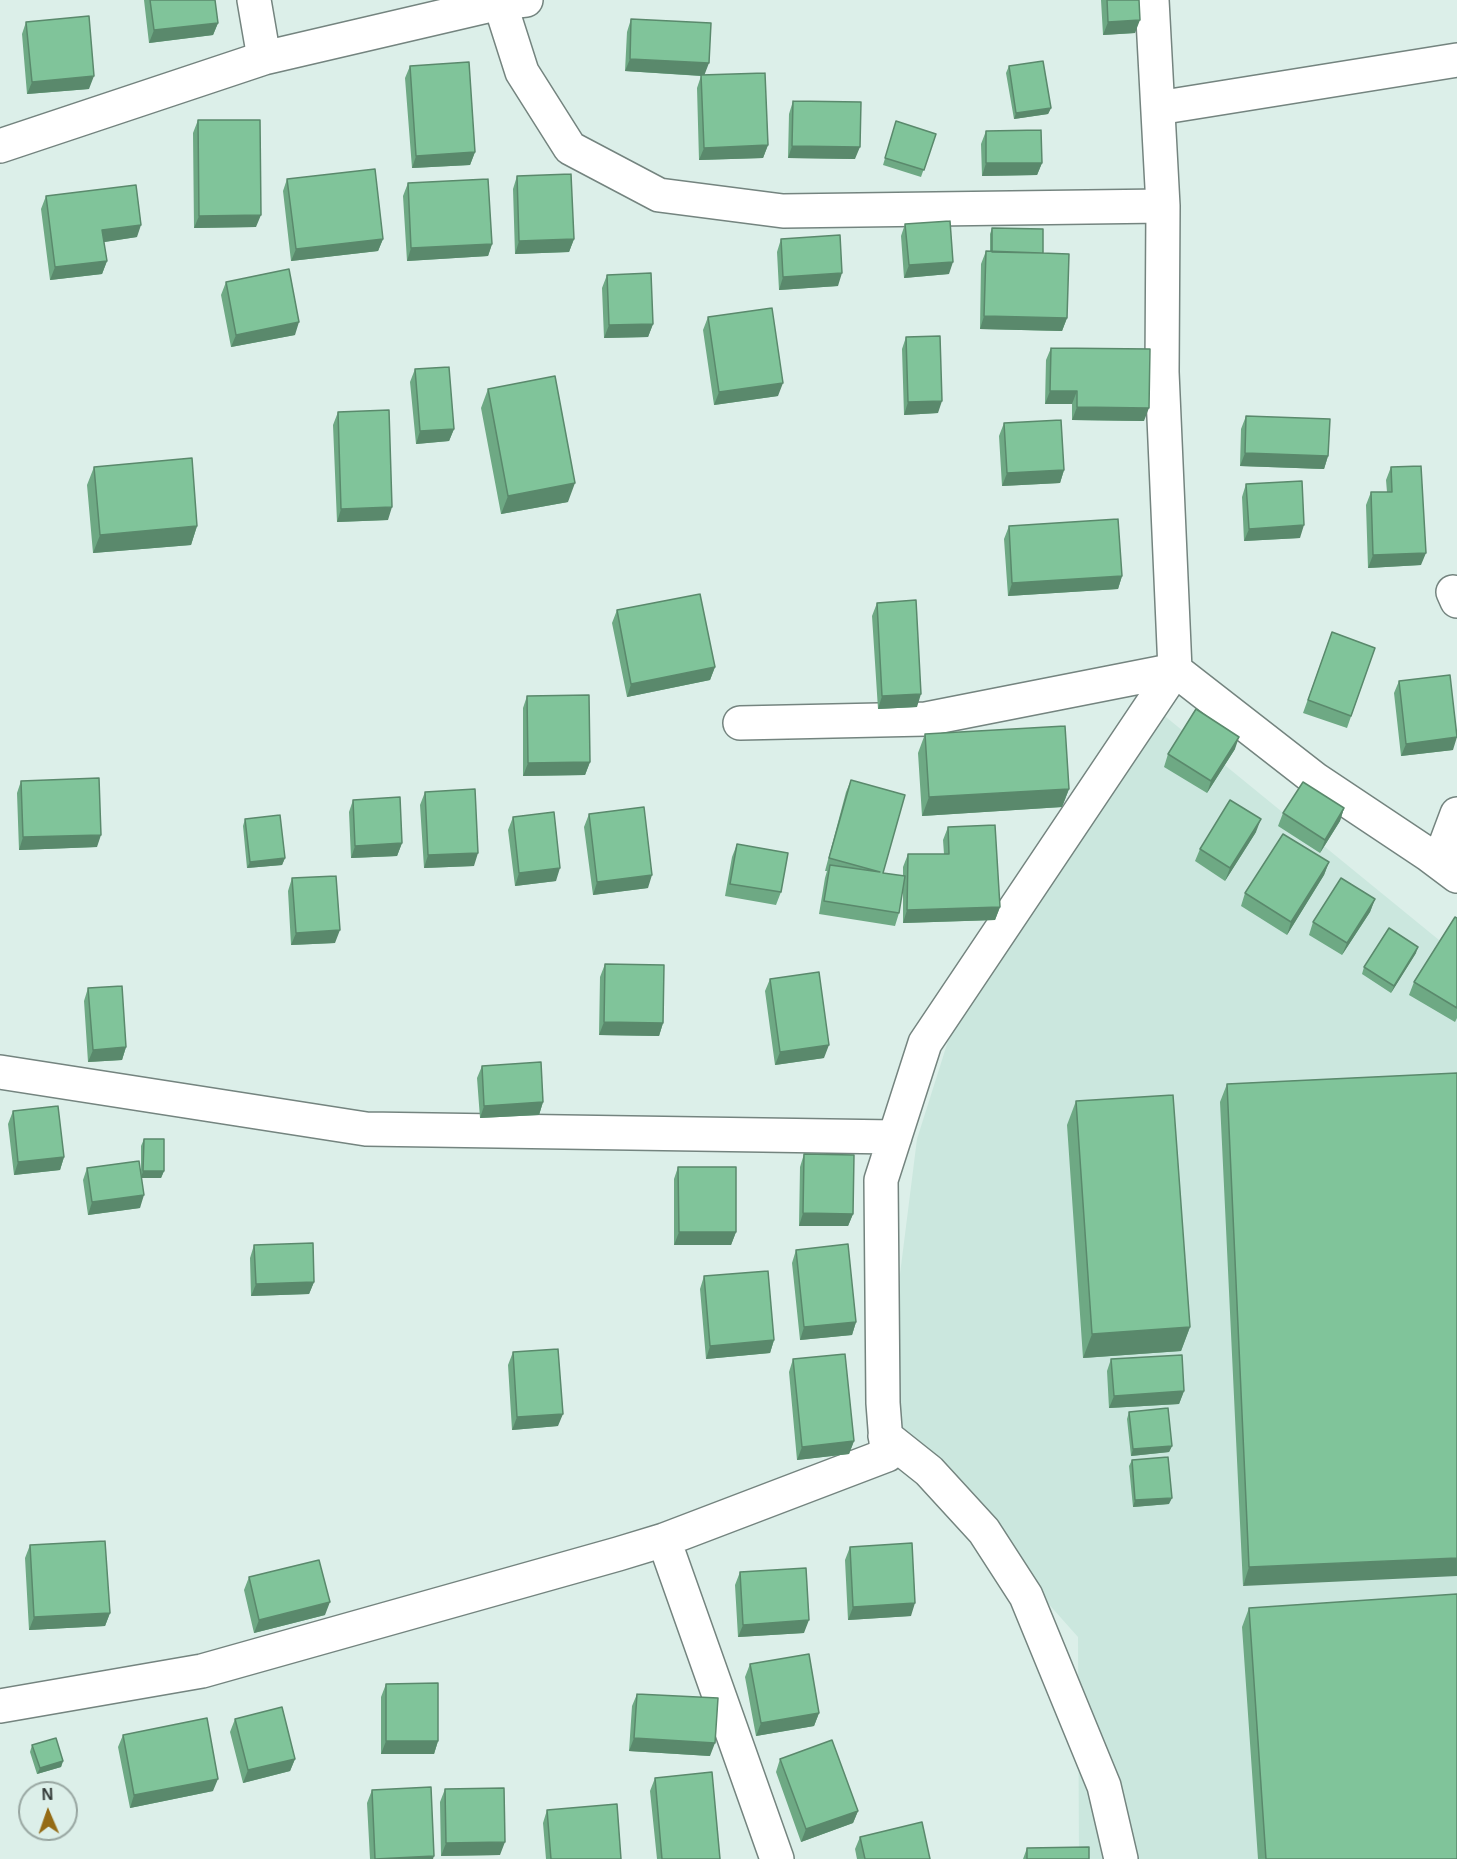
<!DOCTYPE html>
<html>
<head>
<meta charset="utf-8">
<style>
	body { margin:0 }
	#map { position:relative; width:1457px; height:1859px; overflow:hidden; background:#dcefe9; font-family:Helvetica,sans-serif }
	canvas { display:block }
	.north { position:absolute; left:18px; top:1781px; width:60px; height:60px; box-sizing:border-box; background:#dcefe9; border:2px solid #98a6a1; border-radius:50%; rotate:358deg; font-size:16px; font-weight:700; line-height:24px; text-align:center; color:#313836 }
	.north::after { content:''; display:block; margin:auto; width:21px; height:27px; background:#946b15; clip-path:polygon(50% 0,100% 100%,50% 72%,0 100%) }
</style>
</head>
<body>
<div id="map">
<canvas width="1457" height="1859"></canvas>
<div class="north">N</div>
</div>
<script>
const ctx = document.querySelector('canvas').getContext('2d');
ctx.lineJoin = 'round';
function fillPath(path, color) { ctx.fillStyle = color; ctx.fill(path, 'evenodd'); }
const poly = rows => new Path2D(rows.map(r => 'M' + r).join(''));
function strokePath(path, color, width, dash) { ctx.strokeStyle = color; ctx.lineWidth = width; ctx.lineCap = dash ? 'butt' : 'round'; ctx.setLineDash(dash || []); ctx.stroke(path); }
const built = poly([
	[1161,713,1439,940,1457,944,1457,1859,1079,1859,1078,1637,882,1417,917,1139,954,1022]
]);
const minor = poly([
	[254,0,264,58],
	[499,0,522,72,570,148,659,195,783,211,1163,206,1162,372,1175,670,1315,779,1429,855,1457,876],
	[1152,0,1163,206],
	[1158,108,1457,60],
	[0,146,264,58,500,3,526,0],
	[1453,592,1457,601],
	[740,723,926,719,1175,670],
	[1439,862,1457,814],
	[0,1072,366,1129,895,1137],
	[885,1436,929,1471,984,1531,1026,1596,1104,1786,1121,1859],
	[664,1540,777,1859],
	[0,1706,202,1671,618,1554,664,1540,887,1455,883,1403,881,1180,925,1043,1175,670]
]);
const wall = poly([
	[144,0,215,0,218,23,213,35,149,43],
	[1101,0,1139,0,1135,33,1103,35],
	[631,19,705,75,768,145,763,158,699,160,697,88,701,76,625,71,627,32],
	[26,22,89,89,27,94,22,34],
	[410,66,475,152,470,165,412,168,405,78],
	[1009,66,1051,108,1048,114,1014,119,1006,73],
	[793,101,855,159,788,158,789,114],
	[198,120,256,227,194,228,193,133],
	[894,128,936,134,921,177,883,165],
	[986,131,1042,163,1037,175,982,176,981,144],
	[517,176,574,239,569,252,515,254,513,189],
	[287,179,383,239,378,251,291,261,283,191],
	[408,183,492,244,488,256,407,261,403,196],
	[46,196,137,237,104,242,107,261,102,274,50,280,41,209],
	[905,224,949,274,904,278,901,236],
	[992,228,1043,253,1067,318,1062,331,980,329,981,264,986,251,990,252,990,234],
	[781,239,838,286,779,290,777,252],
	[607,275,653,324,648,337,604,338,602,288],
	[226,282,295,335,231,347,221,295],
	[708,317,778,396,714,405,703,330],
	[906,337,938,413,904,415,902,349],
	[1051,348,1144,421,1072,420,1072,404,1045,404,1046,360],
	[415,369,454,429,449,441,416,444,410,382],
	[488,389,568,502,501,514,481,408],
	[338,412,388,520,337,522,333,425],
	[1246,416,1328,456,1324,469,1240,466,1241,429],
	[1004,423,1064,470,1060,483,1002,486,999,436],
	[94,467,197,526,191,545,93,553,87,485],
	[1391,467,1421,565,1368,568,1366,505,1371,492,1387,492,1386,480],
	[1246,484,1300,538,1244,541,1242,497],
	[1009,526,1122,576,1118,589,1008,596,1004,539],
	[877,603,917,707,878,709,872,616],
	[617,610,715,667,710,680,627,697,612,623],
	[1332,632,1375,648,1347,728,1303,713],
	[1399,681,1453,750,1401,756,1394,693],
	[527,696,590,762,585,775,523,776,523,708],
	[925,734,1069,789,1062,807,922,816,918,753],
	[1235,749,1207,793,1164,767,1168,754],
	[851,780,883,873,903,876,903,867,908,854,944,854,943,840,948,827,1000,907,995,920,903,923,903,888,899,913,895,926,819,914,825,878,827,871,825,871,846,792],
	[21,781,97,847,19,850,17,793],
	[425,792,474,866,424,868,420,805],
	[353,800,402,843,397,856,351,858,349,812],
	[1344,808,1340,821,1320,853,1278,826,1283,813],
	[589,814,648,888,593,895,584,827],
	[513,817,556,881,515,886,508,830],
	[245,819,285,858,282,865,247,868,243,826],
	[1256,832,1225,881,1195,861,1200,849],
	[737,844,781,892,776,905,725,896,732,857],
	[1329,862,1324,875,1287,935,1241,906,1245,893],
	[292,878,335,943,291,945,288,891],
	[1375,899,1370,912,1342,955,1309,935,1313,922],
	[1457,918,1457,1018,1455,1022,1409,995,1414,982],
	[1416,953,1391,993,1362,974,1364,967],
	[605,964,663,1023,659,1036,599,1035,600,977],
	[770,979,824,1058,775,1065,765,991],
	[88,988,126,1047,122,1060,88,1062,84,1001],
	[482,1066,543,1102,539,1115,480,1118,477,1078],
	[1457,1073,1243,1586,1220,1102,1227,1084],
	[1076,1101,1190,1327,1181,1351,1083,1358,1067,1125],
	[13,1111,64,1157,60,1170,14,1175,8,1124],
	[144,1139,164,1171,161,1178,142,1178,140,1208,88,1215,83,1180,87,1168,141,1173,141,1146],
	[804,1154,853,1214,848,1226,799,1226,800,1167],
	[678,1167,736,1232,731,1245,674,1245,674,1179],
	[254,1245,314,1282,309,1294,251,1296,250,1258],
	[796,1250,856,1322,852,1335,800,1340,792,1263],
	[704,1276,774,1340,770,1353,706,1359,700,1289],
	[513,1352,558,1426,512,1430,508,1365],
	[793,1359,854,1441,849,1454,797,1460,789,1372],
	[1111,1359,1184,1391,1179,1404,1109,1408,1107,1371],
	[1129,1412,1172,1446,1169,1452,1131,1456,1127,1419],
	[1132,1460,1169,1504,1133,1507,1129,1466],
	[30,1545,110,1613,105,1626,29,1630,25,1558],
	[850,1547,911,1616,848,1620,845,1560],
	[740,1572,804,1633,738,1637,735,1585],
	[249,1577,325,1615,254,1633,244,1590],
	[1249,1608,1457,1859,1258,1859,1242,1627],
	[750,1664,819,1713,814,1726,756,1736,745,1677],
	[386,1684,438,1741,434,1754,381,1754,381,1697],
	[637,1694,710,1756,629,1751,632,1706],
	[235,1719,295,1759,290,1771,243,1783,230,1732],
	[123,1735,213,1791,130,1808,118,1747],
	[32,1745,63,1761,61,1767,37,1774,30,1752],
	[780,1759,858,1811,853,1823,801,1842,776,1772],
	[655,1778,720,1859,657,1859,650,1791],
	[445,1789,500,1855,441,1856,440,1802],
	[372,1790,433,1859,370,1859,367,1803],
	[547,1810,621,1859,546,1859,543,1823],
	[860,1837,930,1859,857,1859,855,1849],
	[1027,1848,1089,1859,1023,1859]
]);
const shadedWall = poly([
	[1140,20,1135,33,1103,35,1108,22],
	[218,23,213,35,149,43,154,30],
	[630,59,709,63,704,76,625,71],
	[94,76,89,89,27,94,32,82],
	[1051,108,1048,114,1014,119,1016,113],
	[768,145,763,158,699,160,704,148],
	[792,146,860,147,855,159,788,158],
	[475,152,470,165,412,168,416,156],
	[986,163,1042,163,1037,175,982,176],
	[261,215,256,227,194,228,199,216],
	[141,225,137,237,98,243,102,230],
	[383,239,378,251,291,261,296,249],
	[574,239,569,252,515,254,519,241],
	[492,244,488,256,407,261,411,248],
	[107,261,102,274,50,280,55,267],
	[953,262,949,274,904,278,909,265],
	[842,273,838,286,779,290,783,277],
	[984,316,1067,318,1062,331,980,329],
	[299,322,295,335,231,347,236,335],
	[653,324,648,337,604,338,609,325],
	[783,383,778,396,714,405,719,392],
	[1050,391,1077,391,1072,404,1045,404],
	[942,401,938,413,904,415,908,402],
	[1077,407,1149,408,1144,421,1072,420],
	[454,429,449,441,416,444,420,431],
	[1245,453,1328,456,1324,469,1240,466],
	[1064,470,1060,483,1002,486,1007,473],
	[575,483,568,502,501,514,508,496],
	[392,507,388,520,337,522,341,509],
	[1304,525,1300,538,1244,541,1249,529],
	[197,526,191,545,93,553,100,535],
	[1426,553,1421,565,1368,568,1373,555],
	[1122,576,1118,589,1008,596,1012,583],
	[715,667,710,680,627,697,631,684],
	[921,694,917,707,878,709,882,696],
	[1239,737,1235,749,1207,793,1211,781],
	[1457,737,1453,750,1401,756,1406,744],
	[590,762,585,775,523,776,528,763],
	[1069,789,1062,807,922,816,929,797],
	[1344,808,1340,821,1320,853,1325,840],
	[1261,819,1256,832,1225,881,1230,868],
	[101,835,97,847,19,850,23,837],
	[402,843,397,856,351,858,355,846],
	[478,853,474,866,424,868,428,855],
	[285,858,282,865,247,868,250,862],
	[1329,862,1324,875,1287,935,1291,922],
	[560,868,556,881,515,886,519,873],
	[652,875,648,888,593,895,597,882],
	[1375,899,1370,912,1342,955,1347,943],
	[1000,907,995,920,903,923,907,910],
	[340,930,335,943,291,945,296,933],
	[1418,947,1416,953,1391,993,1394,986],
	[604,1022,663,1023,659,1036,599,1035],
	[829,1045,824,1058,775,1065,780,1052],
	[126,1047,122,1060,88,1062,93,1050],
	[543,1102,539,1115,480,1118,484,1106],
	[64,1157,60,1170,14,1175,18,1162],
	[143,1171,164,1171,161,1178,141,1178],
	[144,1195,140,1208,88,1215,92,1202],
	[803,1213,853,1214,848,1226,799,1226],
	[679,1232,736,1232,731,1245,674,1245],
	[314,1282,309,1294,251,1296,256,1284],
	[856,1322,852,1335,800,1340,804,1327],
	[1190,1327,1181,1351,1083,1358,1092,1334],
	[774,1340,770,1353,706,1359,710,1346],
	[1184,1391,1179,1404,1109,1408,1114,1396],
	[563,1414,558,1426,512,1430,517,1417],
	[854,1441,849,1454,797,1460,802,1447],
	[1172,1446,1169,1452,1131,1456,1133,1449],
	[1172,1498,1169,1504,1133,1507,1135,1500],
	[1457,1558,1457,1576,1243,1586,1249,1567],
	[330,1602,325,1615,254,1633,259,1620],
	[915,1603,911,1616,848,1620,853,1607],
	[110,1613,105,1626,29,1630,34,1617],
	[809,1620,804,1633,738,1637,743,1625],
	[819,1713,814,1726,756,1736,761,1723],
	[634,1738,715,1743,710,1756,629,1751],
	[386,1741,438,1741,434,1754,381,1754],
	[295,1759,290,1771,243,1783,248,1770],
	[63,1761,61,1767,37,1774,40,1768],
	[218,1779,213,1791,130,1808,134,1795],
	[858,1811,853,1823,801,1842,806,1829],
	[505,1842,500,1855,441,1856,446,1843],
	[434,1856,433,1859,375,1859]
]);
const building = poly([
	[150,0,215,0,218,23,154,30,150,0],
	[1107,0,1139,0,1140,20,1108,22,1107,0],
	[89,16,94,76,32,82,26,22,89,16],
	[631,19,711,23,709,63,630,59,631,19],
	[1043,61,1051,108,1016,113,1009,66,1043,61],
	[469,62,475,152,416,156,410,66,469,62],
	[765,73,768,145,704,148,701,75,765,73],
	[793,101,861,102,860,147,792,146,793,101],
	[198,120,260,120,261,215,199,216,198,120],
	[896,121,936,134,924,170,885,158,896,121],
	[1041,130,1042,163,986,163,986,131,1041,130],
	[375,169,383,239,296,249,287,179,375,169],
	[571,174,574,239,519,241,517,176,571,174],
	[488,179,492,244,411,248,408,183,488,179],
	[136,185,141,225,102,230,107,261,55,267,46,196,136,185],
	[950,221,953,262,909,265,905,224,950,221],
	[992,228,1043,229,1043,253,992,252,992,228],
	[840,235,842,273,783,277,781,239,840,235],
	[986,251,1069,254,1067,318,984,316,986,251],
	[289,269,299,322,236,335,226,282,289,269],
	[651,273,653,324,609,325,607,275,651,273],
	[772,308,783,383,719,392,708,317,772,308],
	[940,336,942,401,908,402,906,337,940,336],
	[1051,348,1150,349,1149,408,1077,407,1077,391,1050,391,1051,348],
	[449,367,454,429,420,431,415,369,449,367],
	[555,376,575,483,508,496,488,389,555,376],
	[389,410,392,507,341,509,338,412,389,410],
	[1246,416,1330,419,1328,456,1245,453,1246,416],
	[1061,420,1064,470,1007,473,1004,423,1061,420],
	[192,458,197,526,100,535,94,467,192,458],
	[1421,466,1426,553,1373,555,1371,492,1392,492,1391,467,1421,466],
	[1302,481,1304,525,1249,529,1246,484,1302,481],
	[1118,519,1122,576,1012,583,1009,526,1118,519],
	[700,594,715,667,631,684,617,610,700,594],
	[916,600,921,694,882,696,877,603,916,600],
	[1332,632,1375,648,1351,716,1308,700,1332,632],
	[1450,675,1457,737,1406,744,1399,681,1450,675],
	[589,695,590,762,528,763,527,696,589,695],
	[1196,709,1239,737,1211,781,1168,754,1196,709],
	[1065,726,1069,789,929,797,925,734,1065,726],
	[99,778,101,835,23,837,21,781,99,778],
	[851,780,905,795,883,873,905,876,899,913,824,901,830,865,880,872,829,858,851,780],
	[1303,782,1344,808,1325,840,1283,813,1303,782],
	[475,789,478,853,428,855,425,792,475,789],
	[400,797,402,843,355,846,353,800,400,797],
	[1230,800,1261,819,1230,868,1200,849,1230,800],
	[644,807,652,875,597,882,589,814,644,807],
	[554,812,560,868,519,873,513,817,554,812],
	[280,815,285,858,250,862,245,819,280,815],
	[995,825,1000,907,907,910,908,854,949,854,948,827,995,825],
	[1283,834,1329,862,1291,922,1245,893,1283,834],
	[737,844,788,853,781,892,730,884,737,844],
	[336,876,340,930,296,933,292,878,336,876],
	[1341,878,1375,899,1347,943,1313,922,1341,878],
	[1455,917,1457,918,1457,1008,1414,982,1455,917],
	[1389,928,1418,947,1394,986,1364,967,1389,928],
	[605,964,664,965,663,1023,604,1022,605,964],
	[819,972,829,1045,780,1052,770,979,819,972],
	[122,986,126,1047,93,1050,88,988,122,986],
	[541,1062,543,1102,484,1106,482,1066,541,1062],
	[1457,1073,1457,1558,1249,1567,1227,1084,1457,1073],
	[1173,1095,1190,1327,1092,1334,1076,1101,1173,1095],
	[58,1106,64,1157,18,1162,13,1111,58,1106],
	[144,1139,164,1139,164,1171,143,1171,144,1139],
	[804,1154,854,1155,853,1214,803,1213,804,1154],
	[139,1161,144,1195,92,1202,87,1168,139,1161],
	[678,1167,736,1167,736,1232,679,1232,678,1167],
	[313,1243,314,1282,256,1284,254,1245,313,1243],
	[848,1244,856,1322,804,1327,796,1250,848,1244],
	[768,1271,774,1340,710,1346,704,1276,768,1271],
	[558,1349,563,1414,517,1417,513,1352,558,1349],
	[845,1354,854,1441,802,1447,793,1359,845,1354],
	[1182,1355,1184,1391,1114,1396,1111,1359,1182,1355],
	[1168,1408,1172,1446,1133,1449,1129,1412,1168,1408],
	[1168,1457,1172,1498,1135,1500,1132,1460,1168,1457],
	[105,1541,110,1613,34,1617,30,1545,105,1541],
	[912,1543,915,1603,853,1607,850,1547,912,1543],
	[319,1560,330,1602,259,1620,249,1577,319,1560],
	[806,1568,809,1620,743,1625,740,1572,806,1568],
	[1457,1594,1457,1859,1266,1859,1249,1608,1457,1594],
	[809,1654,819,1713,761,1723,750,1664,809,1654],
	[438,1683,438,1741,386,1741,386,1684,438,1683],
	[637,1694,718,1698,715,1743,634,1738,637,1694],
	[282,1707,295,1759,248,1770,235,1719,282,1707],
	[207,1718,218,1779,134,1795,123,1735,207,1718],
	[56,1738,63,1761,40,1768,32,1745,56,1738],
	[832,1740,858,1811,806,1829,780,1759,832,1740],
	[712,1772,720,1859,662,1859,655,1778,712,1772],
	[431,1787,434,1856,375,1859,372,1790,431,1787],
	[504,1788,505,1842,446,1843,445,1789,504,1788],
	[617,1804,621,1859,551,1859,547,1810,617,1804],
	[922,1822,930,1859,865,1859,860,1837,922,1822],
	[1089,1847,1089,1859,1027,1859,1027,1848,1089,1847]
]);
fillPath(built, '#cbe7de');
strokePath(minor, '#74847f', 36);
strokePath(minor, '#fff', 33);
fillPath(wall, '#6ea984');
fillPath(shadedWall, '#5a896c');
fillPath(building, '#80c49a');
strokePath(building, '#5a896c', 1.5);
</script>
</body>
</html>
